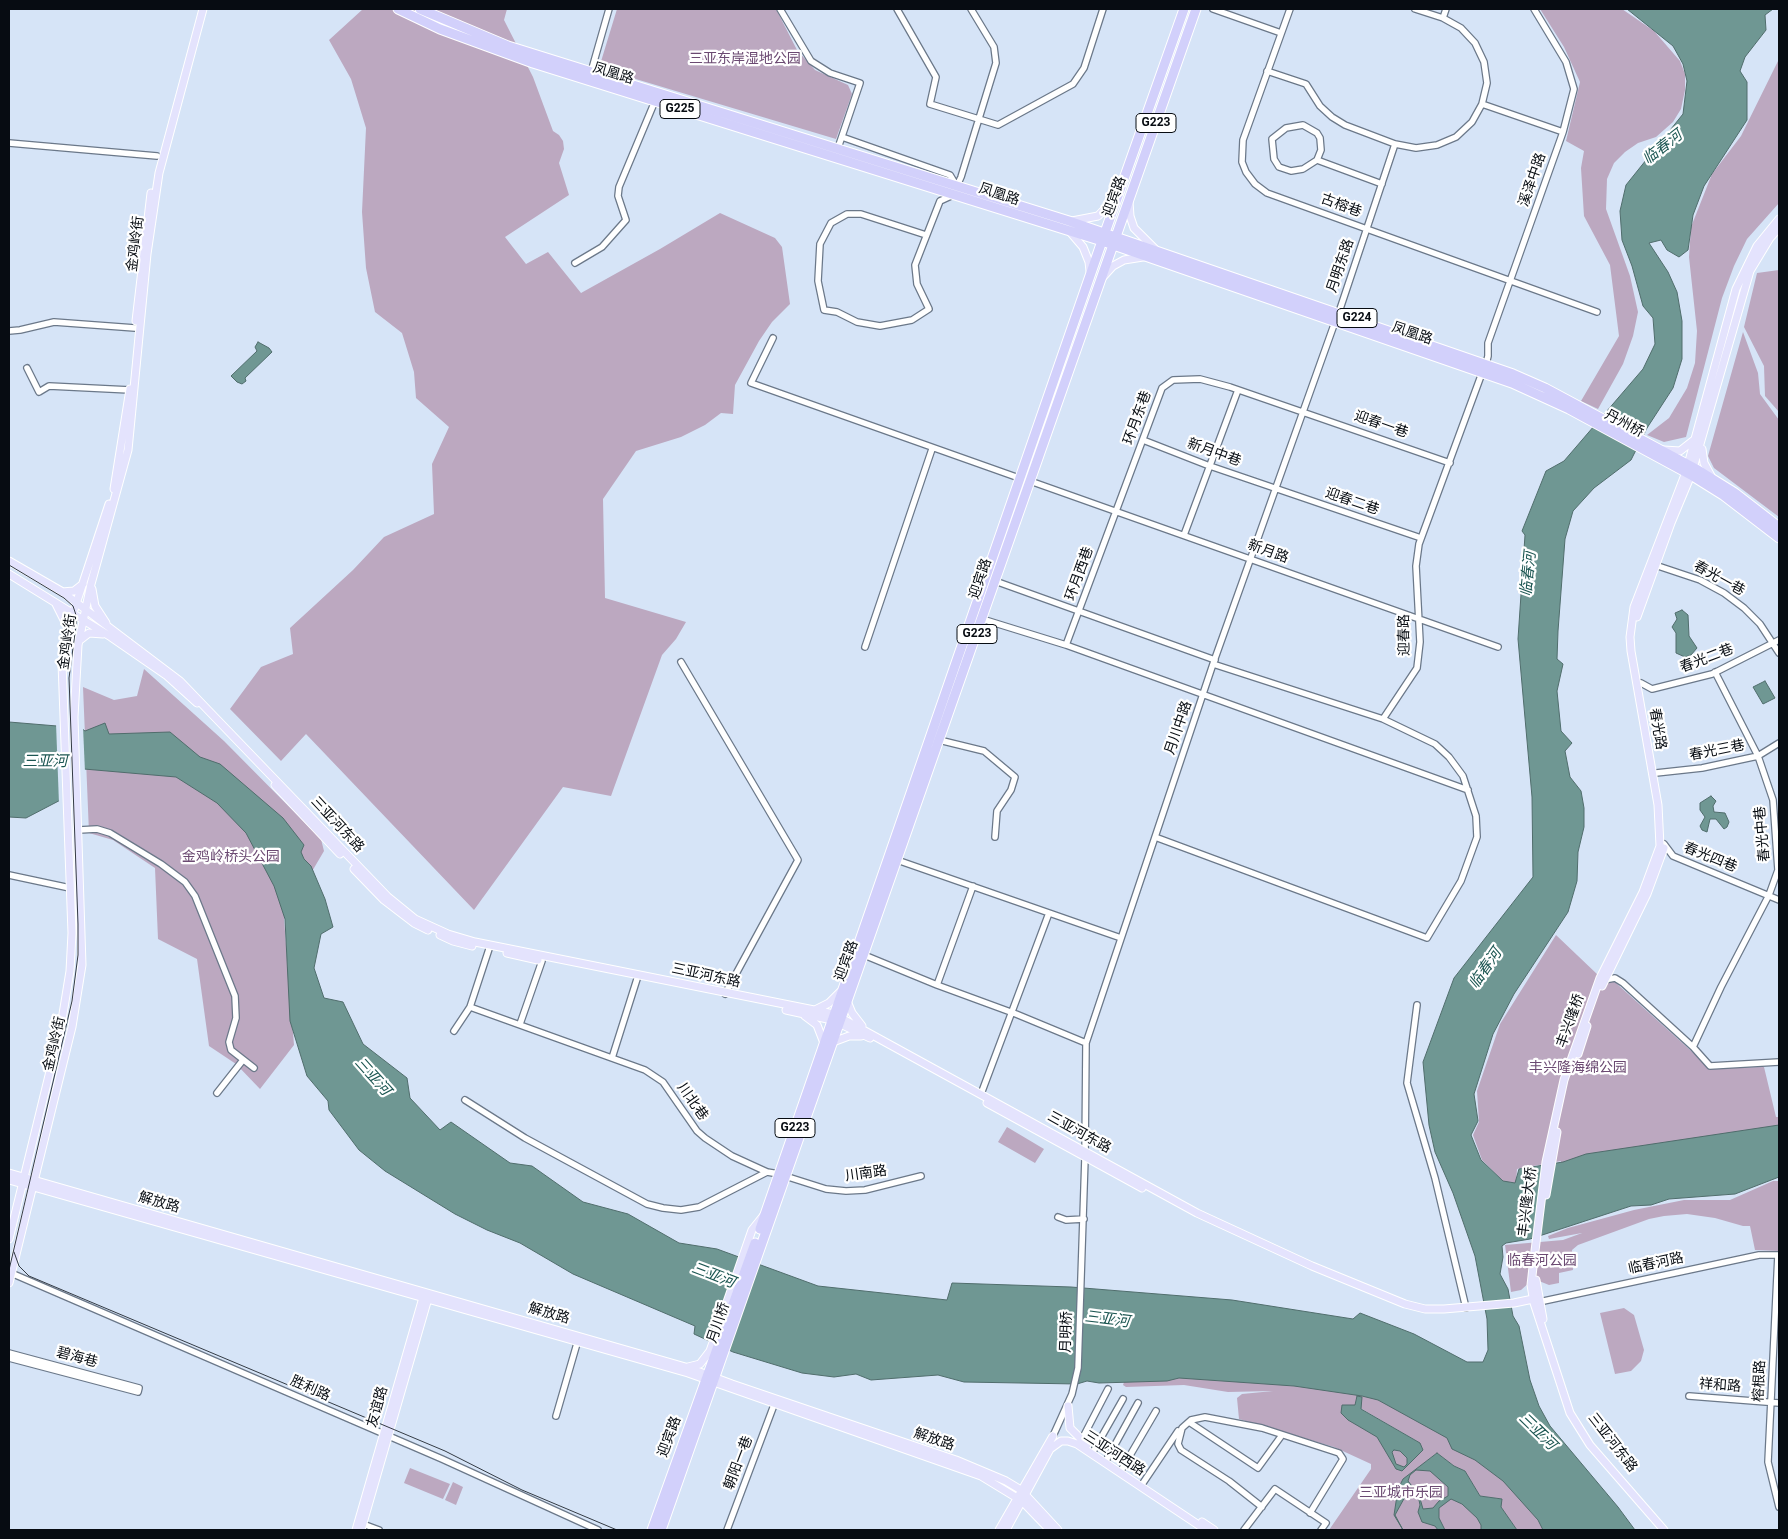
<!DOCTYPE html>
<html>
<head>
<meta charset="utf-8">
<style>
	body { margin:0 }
	#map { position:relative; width:1788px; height:1539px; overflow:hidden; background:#d6e4f7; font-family:Roboto,sans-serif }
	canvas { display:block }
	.frame { position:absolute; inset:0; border:10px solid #070c12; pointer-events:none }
</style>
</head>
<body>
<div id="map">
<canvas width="1788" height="1539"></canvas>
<div class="frame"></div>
</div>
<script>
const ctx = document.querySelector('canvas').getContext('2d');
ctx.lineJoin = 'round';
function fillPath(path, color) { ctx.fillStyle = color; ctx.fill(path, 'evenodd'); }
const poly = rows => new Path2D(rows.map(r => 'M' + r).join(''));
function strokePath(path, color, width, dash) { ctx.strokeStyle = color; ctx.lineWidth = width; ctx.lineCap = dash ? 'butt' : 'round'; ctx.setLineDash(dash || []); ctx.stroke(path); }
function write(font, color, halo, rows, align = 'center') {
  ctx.font = font + ' Roboto,"Noto Sans SC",sans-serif'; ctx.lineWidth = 4.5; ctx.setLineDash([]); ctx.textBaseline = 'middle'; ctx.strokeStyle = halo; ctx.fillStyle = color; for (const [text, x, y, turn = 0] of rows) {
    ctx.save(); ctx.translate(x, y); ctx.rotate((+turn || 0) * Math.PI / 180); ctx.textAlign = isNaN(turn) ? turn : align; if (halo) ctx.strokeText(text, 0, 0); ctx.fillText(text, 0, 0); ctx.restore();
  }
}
const green = poly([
	[363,9,507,9,504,20,533,77,553,131,559,135,563,141,564,149,559,163,569,195,505,237,526,264,548,252,581,293,660,249,720,213,775,238,782,247,790,304,772,322,759,341,735,385,733,414,721,413,705,425,681,437,636,451,603,499,605,598,686,622,676,639,662,655,611,796,563,787,474,910,306,734,281,761,230,709,261,667,293,654,290,628,353,570,384,537,434,514,432,464,449,427,416,398,414,372,402,333,375,312,366,268,362,212,366,128,351,79,329,40],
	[617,9,776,9,797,50,815,70,848,85,852,94,836,139,599,68],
	[1540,9,1622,9,1654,31,1680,61,1685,74,1685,90,1681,109,1673,122,1656,137,1638,143,1625,152,1614,163,1607,179,1606,209,1630,276,1638,312,1633,336,1623,364,1598,409,1581,401,1619,336,1610,265,1584,216,1581,168,1584,151,1566,141,1580,82,1564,47],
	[1779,59,1779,203,1747,239,1734,266,1722,298,1686,437,1664,442,1647,435,1669,418,1687,388,1695,363,1697,331,1689,257,1691,227,1712,174,1741,136],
	[1779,270,1779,412,1765,396,1764,366,1744,327,1757,273],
	[1743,332,1758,373,1760,394,1779,420,1779,517,1714,468,1708,456],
	[144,669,224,741,321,839,324,851,284,919,294,1045,260,1089,236,1064,209,1046,197,959,158,939,155,868,113,840,89,833,83,687,114,700,137,696],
	[1556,935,1598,975,1616,983,1710,1068,1764,1067,1776,1117,1779,1117,1779,1128,1556,1190,1561,1161,1517,1169,1516,1183,1504,1182,1482,1160,1473,1135,1479,1122,1477,1091,1500,1024],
	[1007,1127,1044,1149,1035,1163,998,1142],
	[1773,1181,1779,1181,1779,1251,1755,1250,1750,1226,1743,1226,1715,1218,1687,1214,1664,1216,1649,1219,1578,1245,1572,1250,1573,1270,1559,1273,1559,1283,1549,1285,1529,1277,1530,1282,1521,1290,1511,1292,1505,1245,1563,1240,1582,1233,1549,1239,1548,1236,1568,1228,1634,1210,1684,1200,1730,1200],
	[1624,1308,1634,1315,1644,1350,1641,1361,1631,1371,1615,1374,1600,1313],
	[1194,1373,1385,1397,1479,1458,1505,1480,1547,1530,1517,1530,1501,1507,1501,1499,1480,1496,1465,1471,1454,1466,1437,1453,1424,1463,1445,1476,1491,1530,1329,1530,1371,1469,1371,1464,1334,1447,1239,1419,1237,1398,1242,1394,1273,1391,1228,1392,1184,1385,1126,1387,1123,1385,1124,1382],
	[1342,1405,1355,1405,1420,1443],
	[410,1468,450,1484,443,1499,404,1483],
	[453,1482,463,1487,456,1505,445,1500]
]);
const water = poly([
	[1627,9,1773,9,1765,15,1766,30,1745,57,1740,71,1747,82,1747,120,1704,186,1693,215,1688,250,1679,257,1667,250,1661,240,1649,243,1668,272,1677,292,1682,321,1682,359,1673,388,1647,428,1631,460,1594,488,1573,511,1565,539,1558,631,1557,659,1563,664,1557,691,1561,731,1572,743,1565,751,1570,777,1581,791,1584,808,1584,827,1578,852,1577,881,1568,912,1514,994,1493,1034,1474,1094,1478,1121,1471,1135,1481,1160,1503,1181,1515,1183,1519,1169,1563,1162,1586,1154,1779,1125,1779,1177,1735,1194,1669,1199,1651,1205,1631,1206,1530,1239,1506,1243,1502,1246,1503,1257,1500,1274,1508,1289,1513,1316,1519,1326,1530,1380,1539,1406,1550,1426,1618,1507,1635,1530,1543,1530,1538,1520,1503,1481,1475,1460,1452,1449,1447,1438,1378,1400,1362,1396,1294,1386,1179,1378,1167,1381,1099,1383,1087,1381,1077,1384,964,1382,938,1375,871,1380,856,1374,834,1377,802,1373,733,1352,694,1334,695,1326,573,1274,520,1243,487,1230,455,1214,385,1171,359,1150,329,1110,328,1101,307,1076,290,1021,285,919,274,886,246,833,217,803,176,777,84,769,72,794,26,818,9,817,9,722,81,728,85,731,105,723,109,734,170,732,200,757,220,764,283,818,304,845,301,852,304,859,311,866,325,899,333,927,321,934,314,968,324,998,343,1002,363,1044,407,1078,410,1098,440,1130,451,1122,510,1163,532,1166,583,1202,628,1214,679,1243,717,1249,818,1286,947,1300,952,1283,1071,1287,1232,1300,1353,1319,1360,1313,1414,1334,1467,1362,1483,1362,1488,1350,1487,1319,1475,1256,1453,1193,1435,1152,1429,1125,1423,1062,1454,978,1533,877,1532,797,1518,639,1525,535,1522,531,1546,471,1564,461,1643,369,1655,344,1653,318,1643,306,1632,266,1622,240,1620,211,1626,185,1683,114,1687,81,1683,64,1673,46,1627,9],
	[258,342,269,348,272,352,245,378,246,381,242,384,237,382,231,376,257,351,255,347,258,342],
	[1682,610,1688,615,1689,636,1697,648,1691,655,1685,657,1676,653,1676,633,1672,627,1677,619,1675,613,1682,610],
	[1765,681,1775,698,1763,704,1753,687,1765,681],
	[1711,796,1716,801,1713,806,1714,812,1725,813,1729,822,1727,827,1724,829,1716,819,1710,819,1707,832,1702,830,1700,826,1705,817,1700,810,1700,803,1711,796],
	[1357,1396,1362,1397,1361,1409,1420,1443,1423,1450,1402,1471,1396,1469,1377,1437,1348,1420,1341,1413,1342,1405,1355,1405,1357,1396],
	[1394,1450,1400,1451,1407,1458,1407,1464,1404,1467,1396,1464,1392,1452,1394,1450],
	[1437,1453,1454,1466,1465,1471,1480,1496,1502,1499,1501,1507,1517,1530,1481,1530,1481,1525,1477,1518,1462,1504,1451,1499,1439,1508,1439,1518,1445,1530,1438,1530,1435,1526,1422,1522,1418,1512,1420,1505,1419,1500,1416,1494,1409,1493,1406,1495,1395,1515,1403,1530,1394,1515,1398,1489,1403,1479,1437,1453],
	[1416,1470,1430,1471,1448,1487,1448,1496,1439,1501,1433,1508,1423,1509,1419,1495,1408,1481,1410,1475,1416,1470]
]);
const pier = poly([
	[56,723,83,727,85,772,74,796,59,804]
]);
const minor = poly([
	[780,9,811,61,830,73,860,83,838,148],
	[897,9,936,77,930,104,998,125,1073,84,1084,68,1103,9],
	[1213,9,1281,33],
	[1290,9,1243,140,1242,162,1246,172,1255,184,1267,193,1597,312],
	[1443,18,1446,9],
	[1267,71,1306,84,1320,106,1332,117,1345,125,1395,144,1416,148,1437,145,1456,137,1472,122,1482,104,1487,83,1484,62,1475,43,1461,28,1443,18,1415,9],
	[591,72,609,9],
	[1482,104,1563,132],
	[842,137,950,175,956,185],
	[9,143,157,156],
	[1317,160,1321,150,1320,138,1317,133,1303,125,1286,128,1272,139,1274,159,1279,167,1291,171,1303,169,1317,160,1382,184],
	[926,235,861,214,847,214,831,223,820,244,818,281,824,310,837,312,857,322,880,326,912,320,929,309,917,284,915,265,940,201,953,195,961,177,996,63,994,47,971,9],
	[575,263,602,247,626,220,618,196,619,187,655,101],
	[1339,312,1395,144],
	[9,331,20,330,54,322,135,328],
	[773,338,751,383,1019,478],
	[1486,364,1488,356,1488,343,1563,132,1574,89,1566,62,1534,9],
	[27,368,39,392,49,386,130,390],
	[1143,440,1207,465,1421,538],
	[1030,481,1498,647],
	[1184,535,1238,390],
	[1655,565,1700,580,1724,593,1744,608,1760,624,1779,653],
	[995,581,1215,660],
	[982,619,1066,645,1468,790],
	[1066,645,1162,388,1173,380,1200,379,1230,387,1450,463],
	[865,647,932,449],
	[681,662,798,860,725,994],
	[1213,664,1383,719,1417,668,1420,642,1416,566,1419,544,1482,373],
	[1641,683,1652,689,1712,674,1779,640],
	[939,740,984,751,1015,777,1011,790,997,811,995,837],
	[1656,773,1702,768,1758,756,1779,743],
	[79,830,97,829,110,833,161,864,185,882,195,896,235,996,236,1018,229,1042,231,1050,254,1068],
	[1155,837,1427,938,1461,881,1477,837,1476,816,1463,776,1449,757,1435,744,1383,719],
	[1664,844,1673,856,1779,900],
	[897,860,1121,938],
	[9,875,70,888],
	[864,955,937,985,973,886],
	[1604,980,1615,978,1623,983,1693,1047,1710,1066,1779,1062],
	[937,985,1016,1014,1086,1043],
	[1417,1005,1407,1083,1435,1178,1466,1308],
	[470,1007,645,1070,663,1082,697,1131,705,1138,732,1156,767,1172,779,1174],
	[520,1024,542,961],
	[454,1031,470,1007,489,949],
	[1693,1047,1721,987,1769,895,1778,870,1773,800,1758,756,1715,672],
	[612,1058,637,979],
	[217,1093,243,1060],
	[981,1094,1049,913],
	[465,1100,525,1138,647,1204,663,1208,681,1210,699,1207,767,1172],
	[785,1176,826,1189,846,1191,865,1190,921,1176],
	[1058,1217,1066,1220,1084,1219],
	[1778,1255,1768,1462,1779,1507],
	[11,1273,442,1459,598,1530],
	[1539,1302,1759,1255,1779,1255],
	[9,1353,139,1388,138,1392,9,1358],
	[1689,1396,1779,1403],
	[556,1416,578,1340],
	[1189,1422,1258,1468,1282,1435],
	[1053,1436,1072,1394,1078,1368,1085,1158,1086,1043,1213,664,1335,322],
	[1081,1441,1108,1389],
	[1094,1450,1123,1399],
	[1107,1459,1138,1403],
	[1122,1469,1156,1411],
	[1143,1483,1178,1431],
	[1262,1507,1229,1481,1181,1450,1178,1444,1182,1428,1191,1420,1205,1417,1262,1428,1339,1453,1343,1459,1310,1513],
	[360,1523,379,1530],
	[727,1530,774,1405],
	[1244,1530,1275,1489,1326,1523,1321,1530]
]);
const major = poly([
	[1129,202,1130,216,1134,228,1155,249],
	[1072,221,1098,216,1115,198],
	[1071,233,1083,247,1089,262,1090,271],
	[1103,277,1113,266,1124,260,1143,257],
	[136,321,151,193],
	[1702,449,1704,463,1711,476],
	[1664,450,1680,451,1694,440],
	[114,489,130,389],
	[9,561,61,591,180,681,388,897,415,919,448,934,475,942,834,1014,1197,1213,1312,1266,1405,1304,1425,1309,1444,1309,1514,1303,1533,1299,1539,1302],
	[9,574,111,637,166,675,197,703],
	[92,589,95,606,106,623],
	[62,592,74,591,83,584],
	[56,604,68,628],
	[1637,617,1671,523,1691,475,1750,271,1770,238,1779,228],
	[80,640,89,633,103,634],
	[275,785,340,854],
	[354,869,384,900,414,923,428,930],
	[440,935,453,941,472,946],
	[507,953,538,960],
	[1602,986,1647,894,1664,848],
	[847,1001,852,1013,862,1026],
	[786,1010,832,1020,870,1038],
	[815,1010,829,1003,840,992],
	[805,1016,817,1025,824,1043],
	[833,1042,849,1036,861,1036],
	[1578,1054,1587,1026],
	[987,1103,1142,1188],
	[9,1173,689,1368,732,1384,956,1460,1006,1481,1021,1490,1058,1530],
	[9,1180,688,1373,981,1476,1022,1501,1050,1530],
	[1546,1195,1557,1132],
	[9,1239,61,1026,70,971,72,933,62,663,72,616,109,504],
	[1536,1280,1543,1319],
	[9,1283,72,1027,82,965,74,717,78,645,91,584,128,450,147,254,159,173,203,9],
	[688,1367,700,1364,710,1351,752,1230,764,1215],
	[1068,1406,1070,1428,1087,1445],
	[1202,1522,1214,1530],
	[356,1530,424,1294],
	[361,1530,429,1295],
	[999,1530,1053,1436],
	[1006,1530,1050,1449,1061,1441,1068,1441,1077,1444,1206,1530],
	[1664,1530,1590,1445,1570,1413,1534,1303,1531,1285,1533,1267,1546,1162,1564,1080,1600,978,1643,892,1660,846,1658,805,1631,651,1630,637,1634,607,1686,472,1736,289,1757,246,1779,219]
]);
const highway = poly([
	[398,9,440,29,533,63,1102,241,1512,383,1569,409,1691,475,1723,495,1779,538],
	[420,9,508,46,1069,221,1513,374,1545,388,1698,470,1735,493,1779,527],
	[760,1229,1102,241,1184,9],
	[652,1530,755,1243],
	[661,1530,1196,9]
]);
const tram = poly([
	[9,565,64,598,73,606,77,618,69,678,78,924,78,955,72,1001,9,1270],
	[14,1252,19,1266,29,1276,445,1451,522,1490,617,1530]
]);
const shields = [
	[680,109,40],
	[1156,123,40],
	[1357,318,40],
	[977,634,40],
	[795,1128,40]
];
const shieldNames = [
	["G225",680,109],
	["G223",1156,123],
	["G224",1357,318],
	["G223",977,634],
	["G223",795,1128]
];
const parkNames = [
	["三亚东岸湿地公园",745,59],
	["金鸡岭桥头公园",231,857],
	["丰兴隆海绵公园",1578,1068],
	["临春河公园",1542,1261],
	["三亚城市乐园",1401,1493]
];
const streetNames = [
	["凤凰路",613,74,17],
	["溪泽中路",1533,180,-71],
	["凤凰路",999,195,18],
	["迎宾路",1115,197,-70],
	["古榕巷",1341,206,20],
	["金鸡岭街",136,244,-83],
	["月明东路",1341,266,-71],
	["凤凰路",1412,334,19],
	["环月东巷",1138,418,-70],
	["丹州桥",1624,424,28],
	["迎春一巷",1381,425,19],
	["新月中巷",1214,453,20],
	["迎春二巷",1352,502,19],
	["新月路",1268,552,20],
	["环月西巷",1080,574,-70],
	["迎宾路",981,579,-71],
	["春光一巷",1719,579,29],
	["迎春路",1405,635,-91],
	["金鸡岭街",68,642,-82],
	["春光二巷",1707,659,-21],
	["月川中路",1179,728,-71],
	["春光路",1657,729,80],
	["春光三巷",1717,751,-11],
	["三亚河东路",337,825,47],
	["春光中巷",1763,834,-95],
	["春光四巷",1710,858,22],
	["迎宾路",847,961,-70],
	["三亚河东路",706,976,12],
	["丰兴隆桥",1571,1021,-70],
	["金鸡岭街",55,1044,-77],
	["川北巷",692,1102,55],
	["三亚河东路",1079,1133,29],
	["川南路",866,1174,-8],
	["丰兴隆大桥",1528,1202,-83],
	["解放路",159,1203,16],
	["临春河路",1656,1264,-12],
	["解放路",549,1314,16],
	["月川桥",719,1323,-71],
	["月明桥",1067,1332,-88],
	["碧海巷",77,1358,15],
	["榕根路",1760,1381,-87],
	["祥和路",1720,1386,4],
	["胜利路",310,1389,24],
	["友谊路",378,1407,-74],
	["迎宾路",670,1437,-70],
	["解放路",934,1440,19],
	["三亚河东路",1612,1443,52],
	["三亚河西路",1114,1454,33],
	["朝阳一巷",739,1463,-69]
];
const waterNames = [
	["临春河",1663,148,-38],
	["临春河",1529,574,-84],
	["三亚河",45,762],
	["临春河",1486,969,-55],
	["三亚河",372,1077,48],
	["三亚河",713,1276,21],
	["三亚河",1107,1320,7],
	["三亚河",1537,1432,44]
];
fillPath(green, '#bca8c0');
fillPath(water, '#6f9793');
strokePath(water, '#506d6c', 1);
fillPath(pier, '#d6e4f7');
strokePath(minor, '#6b7889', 8);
strokePath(major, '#fff', 9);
strokePath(highway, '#fff', 11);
strokePath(minor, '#fff', 5.5);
strokePath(major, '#e4e3fd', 7);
strokePath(highway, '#d2d0fb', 9);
strokePath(tram, '#343b44', 1);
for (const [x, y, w] of shields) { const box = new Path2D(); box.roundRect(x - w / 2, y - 9.5, w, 19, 4); ctx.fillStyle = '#fff'; ctx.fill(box); strokePath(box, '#070c12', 1); }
write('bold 12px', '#070c12', null, shieldNames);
write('14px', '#6b4a72', '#fff', parkNames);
write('14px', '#070c12', '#fff', streetNames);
write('italic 15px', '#1c5652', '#fff', waterNames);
</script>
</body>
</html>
